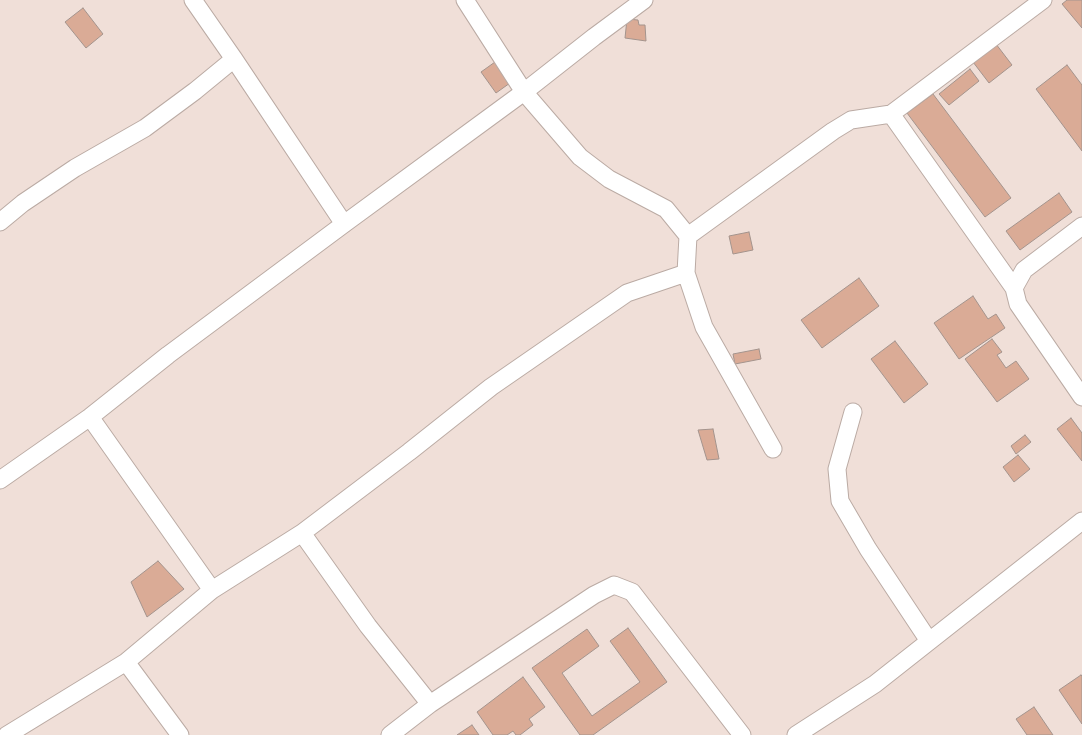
<!DOCTYPE html>
<html>
<head>
<meta charset="utf-8">
<style>
	body { margin:0 }
	canvas { display:block; background:#f0dfd8 }
</style>
</head>
<body>
<canvas width="1082" height="735"></canvas>
<script>
const ctx = document.querySelector('canvas').getContext('2d');
ctx.lineJoin = 'round';
function fillPath(path, color) { ctx.fillStyle = color; ctx.fill(path, 'evenodd'); }
const poly = rows => new Path2D(rows.map(r => 'M' + r).join(''));
function strokePath(path, color, width, dash) { ctx.strokeStyle = color; ctx.lineWidth = width; ctx.lineCap = dash ? 'butt' : 'round'; ctx.setLineDash(dash || []); ctx.stroke(path); }
const building = poly([
	[1067,0,1082,0,1082,28,1062,4,1067,0],
	[83,8,103,34,86,48,65,22,83,8],
	[627,19,638,20,639,25,645,25,646,41,625,38,627,19],
	[996,44,1012,65,989,83,973,62,996,44],
	[495,62,510,83,496,93,481,72,495,62],
	[1067,65,1082,85,1082,151,1036,89,1067,65],
	[970,69,979,81,949,105,939,94,970,69],
	[933,94,1011,198,985,217,907,113,933,94],
	[1059,193,1072,212,1020,250,1006,231,1059,193],
	[749,232,753,250,733,254,729,236,749,232],
	[859,278,879,306,822,348,801,320,859,278],
	[973,296,988,319,996,314,1005,328,959,359,934,323,973,296],
	[992,339,1002,352,997,355,1006,368,1016,361,1029,379,997,402,965,359,992,339],
	[895,341,928,384,904,403,871,359,895,341],
	[759,349,761,359,735,364,733,354,759,349],
	[1071,418,1082,433,1082,461,1057,429,1071,418],
	[713,429,719,459,707,460,698,430,713,429],
	[1025,435,1031,442,1016,454,1011,446,1025,435],
	[1018,455,1030,469,1014,482,1003,467,1018,455],
	[158,561,184,589,147,617,131,582,158,561],
	[628,628,667,682,593,735,580,735,532,668,587,629,599,646,562,673,592,716,640,682,610,641,628,628],
	[1081,675,1082,676,1082,724,1059,690,1081,675],
	[523,677,545,707,529,719,533,725,520,735,516,735,513,731,507,735,493,735,477,712,523,677],
	[1034,707,1053,735,1027,735,1016,719,1034,707],
	[472,725,479,735,457,735,472,725]
]);
const minor = poly([
	[193,0,234,59,344,224],
	[465,0,524,92,580,157,609,179,666,209,688,236,686,273,704,327,773,449],
	[0,222,23,203,75,168,145,128,195,91,234,59],
	[1082,226,1024,270,1014,288,1018,304,1082,397],
	[688,236,833,131,851,120,891,114],
	[1014,288,891,114,1043,0],
	[853,412,837,469,840,501,868,549,929,641],
	[90,417,212,590,126,662],
	[0,480,90,417,168,355,344,224,524,92,594,37,644,0],
	[212,590,302,533],
	[430,704,368,626,302,533,409,452,491,387,627,293,686,273],
	[7,735,126,662,180,735],
	[390,735,430,704,594,595,614,585,632,592,742,735],
	[796,735,875,684,1082,521]
]);
fillPath(building, '#daab96');
strokePath(building, '#a4948d', 1);
strokePath(minor, '#bbaba4', 19);
strokePath(minor, '#fff', 17);
</script>
</body>
</html>
